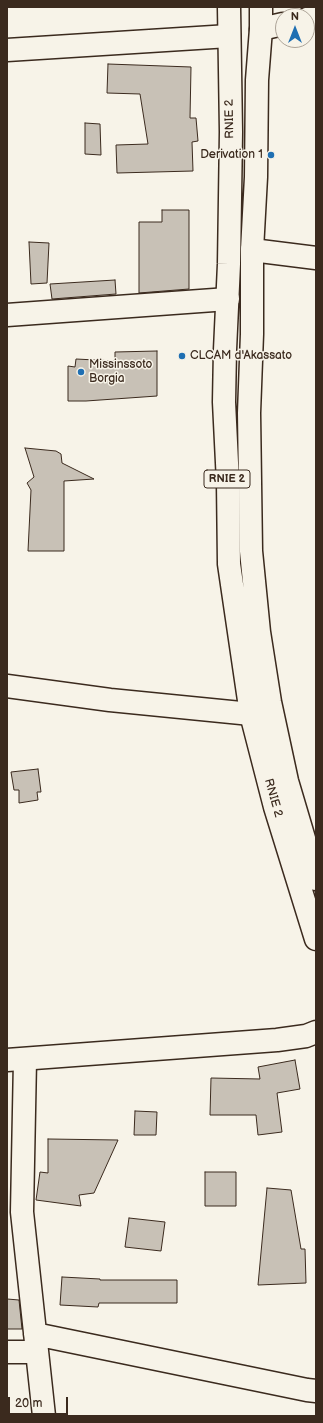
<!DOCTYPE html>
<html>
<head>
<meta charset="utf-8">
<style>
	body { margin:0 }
	#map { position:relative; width:323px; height:1423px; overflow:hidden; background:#f7f3e8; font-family:"Balsamiq Sans",sans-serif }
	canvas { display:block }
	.frame { position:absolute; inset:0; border:8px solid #3b2a1e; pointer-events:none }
	.north { position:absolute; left:275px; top:8px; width:40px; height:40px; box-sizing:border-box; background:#f7f3e8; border:1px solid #aca397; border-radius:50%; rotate:0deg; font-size:11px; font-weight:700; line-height:16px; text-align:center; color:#3b2a1e }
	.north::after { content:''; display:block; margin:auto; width:14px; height:18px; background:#1f6fb2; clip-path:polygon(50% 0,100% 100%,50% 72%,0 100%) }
	.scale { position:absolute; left:8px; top:1397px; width:60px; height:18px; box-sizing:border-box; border:2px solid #3b2a1e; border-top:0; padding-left:5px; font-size:12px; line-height:14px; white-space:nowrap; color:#3b2a1e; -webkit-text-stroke:3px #f7f3e8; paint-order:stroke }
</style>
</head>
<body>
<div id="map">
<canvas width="323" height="1423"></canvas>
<div class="frame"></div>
<div class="north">N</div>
<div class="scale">20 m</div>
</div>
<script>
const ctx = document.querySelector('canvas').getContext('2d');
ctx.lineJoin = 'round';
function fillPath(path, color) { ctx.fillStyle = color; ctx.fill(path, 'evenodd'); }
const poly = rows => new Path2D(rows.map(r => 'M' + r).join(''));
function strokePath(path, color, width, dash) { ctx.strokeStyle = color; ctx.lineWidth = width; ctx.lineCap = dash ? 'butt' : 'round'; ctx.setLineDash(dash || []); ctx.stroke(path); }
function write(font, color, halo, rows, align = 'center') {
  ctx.font = font + ' "Balsamiq Sans",sans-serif'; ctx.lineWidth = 3; ctx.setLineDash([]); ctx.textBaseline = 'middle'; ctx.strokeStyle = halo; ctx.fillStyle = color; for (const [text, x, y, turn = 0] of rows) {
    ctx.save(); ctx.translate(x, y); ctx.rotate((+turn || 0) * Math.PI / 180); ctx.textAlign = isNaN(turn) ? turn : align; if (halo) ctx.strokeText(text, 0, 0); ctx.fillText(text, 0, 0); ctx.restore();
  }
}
const building = poly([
	[108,64,191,67,190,118,196,118,198,141,192,142,193,171,117,173,116,145,148,144,140,94,107,93,108,64],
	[85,123,100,124,101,155,85,154,85,123],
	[162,210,189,210,189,289,139,293,139,222,162,222,162,210],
	[29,242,49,243,47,283,31,284,29,242],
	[115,280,116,294,52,299,50,284,115,280],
	[157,351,157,396,86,401,68,401,68,366,75,367,76,359,115,361,115,352,157,351],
	[25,448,56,451,61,454,62,463,94,479,64,481,64,551,28,551,31,490,27,483,34,477,25,448],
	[38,769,41,792,37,792,38,800,19,803,19,790,14,790,11,772,38,769],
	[295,1060,300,1089,277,1093,282,1132,258,1135,256,1115,210,1115,211,1078,260,1079,258,1067,295,1060],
	[135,1111,157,1112,156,1135,134,1135,135,1111],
	[48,1139,118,1140,94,1193,79,1195,81,1206,36,1200,40,1172,48,1173,48,1139],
	[205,1172,236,1172,236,1206,205,1206,205,1172],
	[267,1188,291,1190,301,1249,305,1249,306,1283,258,1285,267,1188],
	[129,1218,165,1222,161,1251,125,1247,129,1218],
	[62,1277,100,1279,100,1280,177,1280,177,1303,99,1303,98,1307,60,1305,62,1277],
	[7,1299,19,1300,22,1329,7,1329,7,1299]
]);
const street = poly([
	[307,19,316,16],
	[261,29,283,24],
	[7,50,229,36],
	[252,250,316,258],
	[7,315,228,299],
	[7,686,110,700,251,714],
	[25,1060,22,1212,44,1416],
	[35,1334,307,1390,316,1391],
	[7,1352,36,1352]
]);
const secondary = poly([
	[7,1060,277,1040,306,1036,316,1032]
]);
const highway = poly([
	[229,7,231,132,229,264,225,350,224,402,228,483,229,564,251,714,275,807,316,939],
	[261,7,261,29,257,80,256,177,252,250,252,334,249,413,251,551,259,632,270,702,287,781,316,879]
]);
const markers = [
	[271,155,4,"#1f6fb2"],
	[182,356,4,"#1f6fb2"],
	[81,372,4,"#1f6fb2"]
];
const shields = [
	[227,479,46]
];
const shieldNames = [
	["RNIE 2",227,479]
];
const streetNames = [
	["RNIE 2",230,119,-91],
	["RNIE 2",273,798,74]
];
const poiNames = [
	["Derivation 1",263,155,"right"],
	["CLCAM d'Akassato",190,356],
	["Missinssoto",89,365],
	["Borgia",89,379]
];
fillPath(building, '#c8c1b6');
strokePath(building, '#3b2a1e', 1);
strokePath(street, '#3b2a1e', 25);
strokePath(secondary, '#3b2a1e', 25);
strokePath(highway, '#3b2a1e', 25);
strokePath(street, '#f7f3e8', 22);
strokePath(secondary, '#f7f3e8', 22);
strokePath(highway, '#f7f3e8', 22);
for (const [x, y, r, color] of markers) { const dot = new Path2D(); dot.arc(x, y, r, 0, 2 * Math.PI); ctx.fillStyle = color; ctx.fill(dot); strokePath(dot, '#f7f3e8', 1.5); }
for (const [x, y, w] of shields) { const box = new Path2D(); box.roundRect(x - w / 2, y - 9, w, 18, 3); ctx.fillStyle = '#f7f3e8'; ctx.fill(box); strokePath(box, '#3b2a1e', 1); }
write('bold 11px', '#3b2a1e', null, shieldNames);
write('12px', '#3b2a1e', '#f7f3e8', streetNames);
write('12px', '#3b2a1e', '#f7f3e8', poiNames, 'left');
</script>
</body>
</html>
